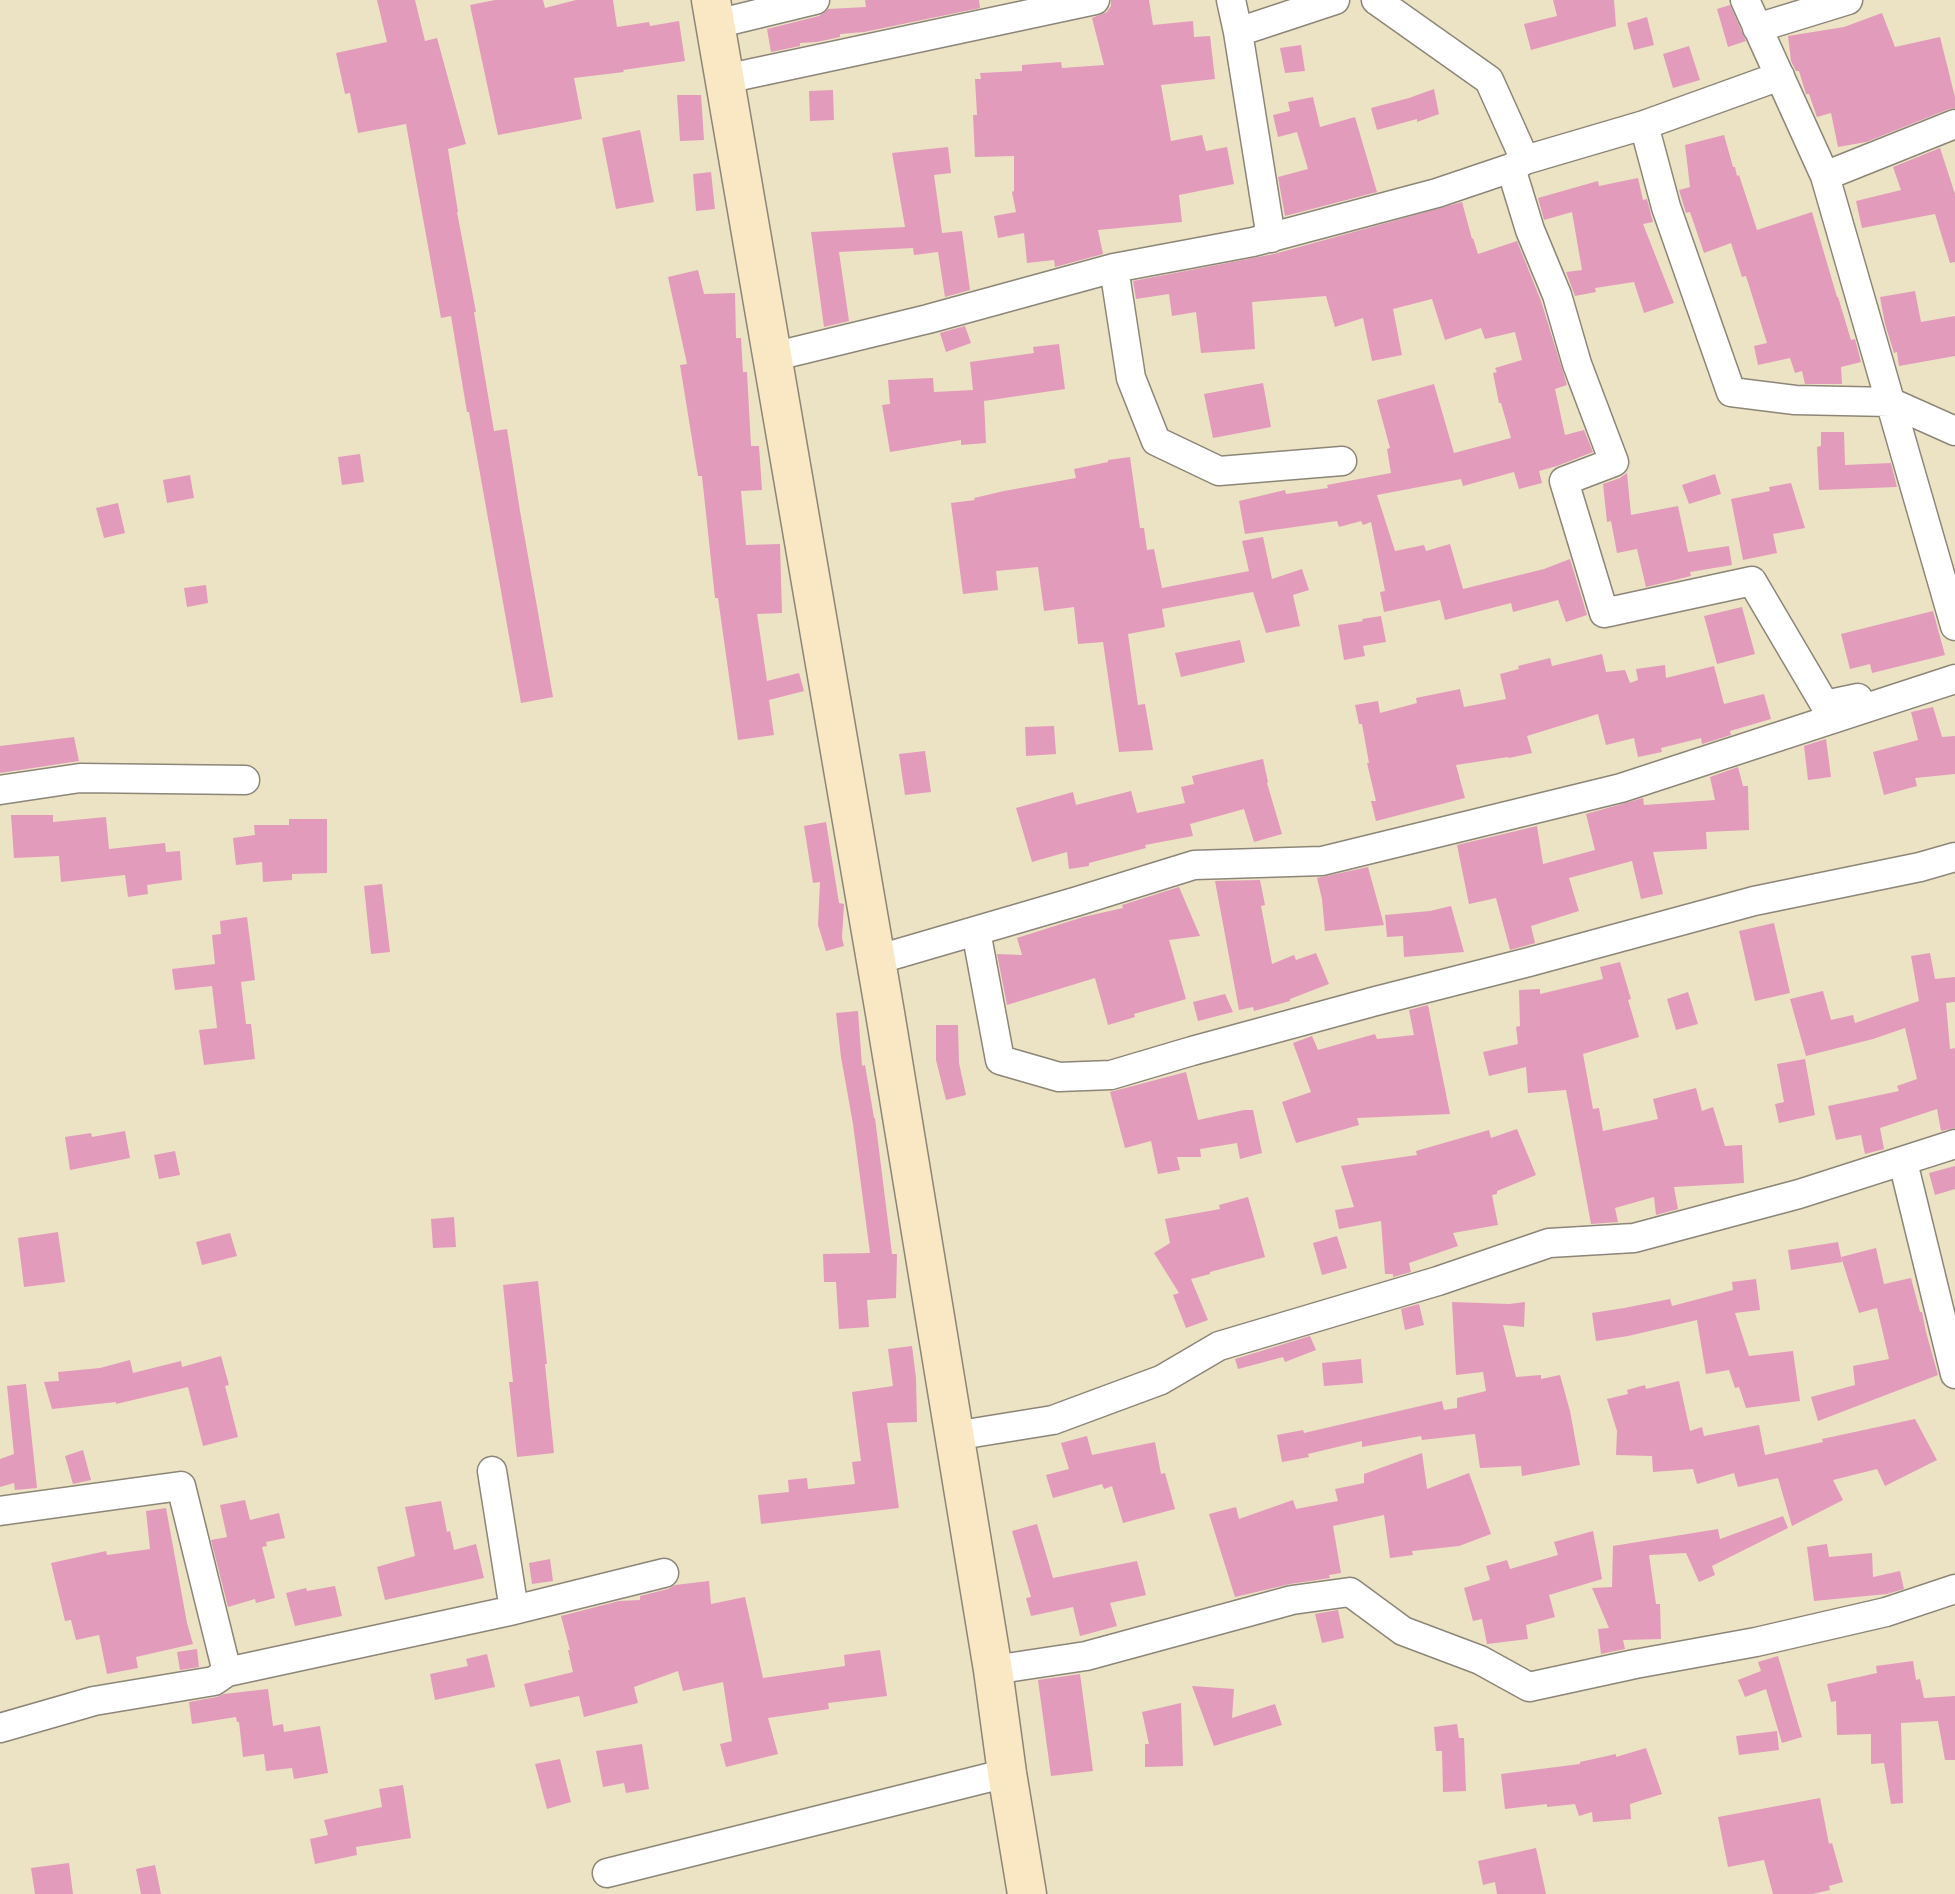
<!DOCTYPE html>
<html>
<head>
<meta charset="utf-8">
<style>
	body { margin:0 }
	canvas { display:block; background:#ece2c4 }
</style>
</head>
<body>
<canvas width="1955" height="1894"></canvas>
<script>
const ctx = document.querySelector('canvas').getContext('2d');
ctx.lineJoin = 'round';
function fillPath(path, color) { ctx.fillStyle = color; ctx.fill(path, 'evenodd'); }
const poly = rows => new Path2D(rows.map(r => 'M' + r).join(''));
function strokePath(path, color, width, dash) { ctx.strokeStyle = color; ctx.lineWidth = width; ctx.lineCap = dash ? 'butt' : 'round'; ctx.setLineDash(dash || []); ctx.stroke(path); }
const building = poly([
	[377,0,415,0,425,41,437,38,466,144,448,149,458,212,457,212,476,312,474,312,494,431,507,429,520,511,553,697,521,703,469,412,467,412,451,316,441,318,406,124,358,133,350,93,345,94,336,53,387,42],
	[495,0,543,0,545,8,576,0,613,0,617,27,649,22,650,26,679,21,685,61,623,70,624,72,574,78,582,119,498,135,470,5],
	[865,0,979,0,980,8,864,32,840,34,840,37,817,42,800,43,800,46,771,52,767,29,819,16,828,9,866,7],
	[1111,0,1149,0,1153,25,1193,21,1194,37,1210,36,1215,79,1161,85,1171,141,1202,135,1206,151,1227,147,1234,184,1179,195,1182,222,1098,230,1103,254,1055,267,1054,260,1027,263,1024,233,998,238,994,216,1016,212,1012,192,1014,191,1014,156,975,157,973,115,977,115,975,79,981,79,980,73,1022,71,1022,65,1061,62,1062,68,1104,65,1092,18,1107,12,1111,6],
	[1553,0,1614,0,1616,26,1531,50,1524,24,1557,16],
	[1730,5,1746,41,1728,47,1717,9],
	[1882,13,1895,47,1940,37,1955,97,1955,108,1949,109,1866,142,1838,147,1831,113,1817,117,1809,94,1806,94,1799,71,1796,71,1791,61,1788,36,1844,27],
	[1647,17,1654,45,1634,50,1627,23],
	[1301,45,1305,71,1285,73,1280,48],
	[1689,46,1700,80,1673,88,1663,54],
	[1434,89,1439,114,1417,122,1417,119,1377,130,1371,108,1409,98],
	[833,90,834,120,810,121,809,91],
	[677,95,701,95,704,140,680,141],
	[1313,97,1320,127,1355,117,1377,192,1285,216,1278,177,1308,169,1297,132,1278,137,1273,115,1290,111,1288,102],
	[640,130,654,202,616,209,602,138],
	[1724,135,1733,167,1735,167,1737,176,1739,175,1757,230,1812,212,1837,297,1838,297,1851,340,1855,339,1861,362,1841,367,1842,384,1805,384,1802,371,1795,373,1790,358,1758,365,1754,346,1767,343,1746,276,1742,277,1731,243,1704,253,1690,212,1686,213,1679,190,1690,187,1685,145],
	[948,147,951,173,934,175,942,233,962,231,970,290,945,297,938,252,914,255,913,248,839,252,849,321,824,327,811,232,905,227,892,153],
	[1940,148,1955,194,1955,262,1950,263,1935,214,1862,228,1856,201,1901,190,1893,167],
	[711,172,715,209,696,211,693,174],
	[1638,178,1643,200,1647,199,1653,222,1643,224,1674,303,1644,313,1634,282,1595,288,1596,292,1575,296,1566,272,1582,270,1572,212,1544,220,1538,198,1598,181,1599,186],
	[1462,202,1472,239,1473,238,1478,254,1517,241,1541,301,1567,385,1555,389,1565,435,1584,430,1593,452,1557,466,1539,471,1542,483,1519,489,1514,472,1463,486,1461,479,1377,495,1395,551,1424,545,1426,551,1450,544,1463,589,1544,569,1570,559,1587,615,1566,622,1558,600,1513,612,1511,603,1445,620,1440,600,1384,612,1380,592,1385,591,1371,522,1363,525,1361,521,1339,527,1337,521,1245,534,1239,501,1285,490,1286,494,1328,488,1327,485,1391,473,1387,449,1390,448,1377,400,1434,384,1454,453,1511,438,1501,403,1499,403,1493,373,1497,372,1495,368,1522,360,1515,332,1485,339,1481,328,1445,340,1432,299,1393,309,1402,355,1372,361,1363,318,1335,327,1326,296,1252,302,1255,349,1201,353,1196,312,1172,316,1169,294,1136,299,1133,281,1274,254],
	[698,270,704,294,735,293,736,338,741,338,743,372,747,372,751,446,759,446,762,490,741,491,746,545,780,544,782,613,757,614,767,681,799,673,804,691,769,700,774,735,738,740,718,598,715,598,702,476,698,476,680,365,687,364,668,277],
	[1915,291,1921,322,1955,316,1955,356,1899,366,1897,352,1894,353,1885,324,1880,297],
	[965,326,971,343,946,352,940,333],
	[1059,344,1065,389,984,401,986,443,961,445,961,440,890,452,882,405,890,404,888,380,933,378,934,392,973,390,970,362,1034,353,1033,347],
	[1263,383,1271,427,1213,438,1204,394],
	[1821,432,1844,432,1845,465,1891,463,1897,487,1819,490,1817,447,1821,446],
	[360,454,364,482,342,485,338,457],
	[1130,457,1140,528,1144,528,1147,550,1154,549,1162,588,1249,571,1242,541,1263,537,1272,579,1302,569,1309,590,1293,595,1300,626,1266,633,1253,592,1162,609,1165,627,1128,634,1138,705,1145,704,1153,750,1119,752,1103,642,1078,644,1074,607,1044,611,1038,567,996,571,998,590,963,594,951,503,975,500,974,498,1004,491,1076,478,1074,469,1108,462,1108,460],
	[1627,473,1631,515,1678,506,1688,552,1729,546,1732,565,1690,572,1691,576,1646,587,1637,549,1617,553,1611,521,1607,522,1603,484,1620,478],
	[1715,474,1721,494,1689,504,1682,485],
	[190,475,194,498,167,503,163,480],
	[1791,483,1805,528,1773,534,1777,553,1743,560,1731,499,1770,491,1769,487],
	[118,503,125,533,104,538,96,508],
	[206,585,208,603,187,607,184,588],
	[1742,607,1755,654,1717,664,1704,616],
	[1933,611,1945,655,1872,673,1870,664,1850,669,1841,634],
	[1381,616,1386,642,1363,646,1365,656,1344,660,1338,625,1363,621,1362,619],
	[1240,640,1245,662,1181,677,1175,653],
	[1602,654,1606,672,1625,670,1630,683,1638,680,1636,669,1665,665,1666,678,1714,666,1724,704,1764,694,1771,719,1730,731,1731,735,1702,744,1701,738,1661,748,1662,752,1638,757,1634,738,1606,745,1598,714,1527,736,1532,753,1509,758,1508,757,1456,765,1465,798,1376,821,1371,801,1376,801,1367,763,1369,763,1362,724,1359,724,1355,705,1378,701,1380,713,1417,703,1416,698,1460,689,1464,707,1506,699,1500,674,1519,669,1518,666,1550,658,1552,666],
	[1933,707,1942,737,1955,736,1955,774,1915,778,1917,786,1884,795,1873,752,1918,740,1911,712],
	[1054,726,1056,754,1026,756,1025,727],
	[74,737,79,761,0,773,0,746],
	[1826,739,1831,777,1808,780,1804,746],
	[925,751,931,792,905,795,899,754],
	[1263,759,1268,782,1267,783,1282,834,1254,842,1244,809,1190,824,1193,836,1145,845,1146,848,1089,863,1089,866,1069,869,1067,852,1032,862,1016,808,1073,792,1076,805,1131,791,1137,813,1185,803,1181,787,1194,784,1192,776],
	[1738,767,1743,786,1748,786,1749,830,1706,832,1707,849,1653,852,1663,894,1641,899,1632,861,1569,878,1579,911,1531,926,1535,943,1510,950,1496,898,1469,904,1457,845,1537,826,1543,864,1595,850,1586,814,1643,798,1644,805,1715,800,1710,777],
	[11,815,53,815,53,822,106,817,109,849,165,843,166,852,180,851,182,880,147,885,148,894,128,897,125,875,61,882,59,856,14,858],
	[289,819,327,819,327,873,292,874,292,880,263,882,262,862,236,865,233,838,255,835,254,825,289,825],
	[826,822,839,903,844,904,842,938,844,946,826,951,818,925,820,882,813,883,804,826],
	[1368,867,1384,925,1325,931,1322,899,1317,878],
	[1260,880,1265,905,1261,906,1272,964,1294,955,1296,960,1316,953,1329,984,1290,999,1290,1001,1254,1011,1253,1007,1239,1010,1215,881],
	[382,884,390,952,371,954,364,886],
	[1179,887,1200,936,1169,940,1186,999,1134,1014,1135,1017,1108,1025,1095,978,1007,1005,997,954,1022,955,1017,938,1083,917,1123,908,1122,905],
	[1451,906,1464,952,1404,957,1403,936,1387,937,1385,915,1430,911],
	[247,917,255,980,241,982,246,1024,251,1024,255,1059,204,1065,199,1030,217,1028,212,986,175,990,172,969,215,964,212,935,221,934,220,921],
	[1774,923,1790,993,1755,1001,1739,931],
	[1930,953,1935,979,1955,977,1955,1002,1946,1003,1950,1049,1955,1048,1955,1128,1941,1131,1937,1109,1880,1128,1884,1149,1865,1154,1861,1135,1836,1140,1828,1106,1899,1091,1897,1086,1917,1079,1905,1028,1873,1039,1806,1056,1790,999,1823,991,1831,1020,1853,1015,1855,1023,1919,1001,1911,956],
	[1620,962,1631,999,1628,1000,1639,1037,1583,1054,1593,1109,1599,1108,1603,1131,1658,1119,1653,1099,1696,1088,1702,1111,1713,1107,1725,1146,1742,1145,1744,1183,1674,1187,1678,1209,1656,1215,1654,1197,1615,1208,1618,1222,1591,1224,1566,1090,1528,1093,1526,1067,1489,1076,1483,1052,1518,1044,1516,1027,1520,1026,1519,990,1540,989,1540,994,1603,979,1600,967],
	[1688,992,1698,1024,1676,1030,1667,999],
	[1225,994,1233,1012,1198,1021,1193,1002],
	[1428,1005,1450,1114,1357,1118,1359,1125,1296,1143,1282,1102,1311,1092,1293,1043,1312,1036,1318,1050,1375,1034,1377,1039,1414,1035,1409,1010],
	[858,1011,862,1066,865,1065,874,1118,875,1118,892,1254,897,1254,896,1298,867,1300,869,1327,839,1329,836,1282,824,1282,823,1254,870,1253,853,1124,841,1057,836,1013],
	[936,1025,958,1025,959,1063,966,1095,946,1100,936,1060],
	[1805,1059,1815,1115,1779,1123,1775,1104,1784,1102,1777,1064],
	[1186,1072,1198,1120,1244,1110,1253,1110,1262,1153,1240,1159,1237,1143,1200,1149,1201,1157,1177,1157,1180,1170,1158,1174,1151,1141,1125,1148,1110,1092],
	[1517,1129,1536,1175,1497,1191,1497,1194,1492,1195,1498,1225,1453,1233,1458,1246,1409,1263,1411,1272,1393,1277,1393,1274,1385,1274,1381,1221,1339,1229,1335,1210,1354,1207,1341,1166,1417,1155,1416,1151,1489,1130,1491,1138],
	[125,1131,130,1158,70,1170,65,1137,91,1133,92,1137],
	[175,1151,180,1175,159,1179,154,1155],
	[1955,1166,1955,1189,1935,1195,1929,1173],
	[1248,1197,1265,1257,1210,1272,1210,1274,1191,1279,1208,1320,1186,1328,1173,1295,1179,1293,1154,1253,1170,1243,1165,1219,1220,1209,1219,1205],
	[454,1217,456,1247,433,1248,431,1219],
	[58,1232,65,1282,24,1287,18,1238],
	[230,1233,237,1256,202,1265,196,1242],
	[1337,1236,1347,1268,1322,1275,1313,1243],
	[1838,1242,1842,1262,1791,1270,1788,1250],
	[1876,1248,1884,1284,1911,1278,1920,1312,1922,1312,1926,1332,1938,1375,1818,1421,1811,1397,1855,1385,1853,1366,1889,1359,1877,1308,1859,1313,1841,1257],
	[1756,1279,1760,1310,1735,1313,1749,1356,1793,1351,1800,1401,1746,1408,1739,1387,1735,1388,1729,1370,1706,1374,1697,1320,1628,1336,1596,1341,1592,1313,1624,1308,1670,1299,1672,1306,1733,1290,1732,1282],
	[538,1281,547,1364,545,1364,554,1453,517,1457,509,1382,513,1382,503,1285],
	[1452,1302,1509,1304,1525,1302,1524,1327,1503,1325,1516,1377,1541,1375,1541,1379,1560,1375,1570,1411,1580,1465,1522,1476,1521,1466,1480,1468,1475,1434,1422,1440,1421,1436,1362,1447,1362,1441,1308,1454,1309,1457,1282,1462,1277,1435,1303,1430,1304,1433,1442,1401,1444,1410,1457,1408,1457,1398,1486,1391,1483,1372,1456,1375],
	[1419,1304,1424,1325,1405,1330,1401,1309],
	[1310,1336,1316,1350,1285,1362,1283,1357,1238,1369,1235,1359],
	[912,1346,916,1378,917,1422,887,1423,899,1508,761,1524,758,1495,789,1492,788,1480,807,1478,808,1489,855,1484,852,1462,861,1461,852,1392,893,1386,888,1349],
	[221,1356,229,1385,225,1386,238,1437,203,1446,188,1387,116,1404,116,1402,52,1409,44,1382,59,1381,58,1372,100,1368,130,1360,133,1373,181,1361,182,1367],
	[1361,1359,1363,1383,1324,1386,1322,1363],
	[1679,1381,1690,1431,1702,1427,1704,1436,1759,1425,1765,1455,1823,1442,1822,1439,1915,1419,1937,1460,1885,1486,1877,1469,1833,1480,1843,1500,1792,1526,1778,1478,1738,1487,1734,1473,1697,1484,1693,1469,1653,1472,1652,1456,1616,1455,1617,1431,1607,1399,1628,1394,1627,1390,1645,1385,1646,1389],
	[26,1384,37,1488,15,1490,14,1483,0,1487,0,1459,14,1454,7,1386],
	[1087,1436,1092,1455,1155,1442,1161,1474,1165,1473,1175,1509,1123,1523,1112,1486,1104,1489,1102,1484,1053,1498,1046,1475,1069,1469,1061,1443],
	[83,1450,91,1480,73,1484,65,1456],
	[1422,1453,1427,1489,1469,1473,1491,1534,1459,1546,1412,1551,1413,1555,1390,1558,1384,1515,1333,1526,1341,1573,1329,1575,1330,1578,1290,1584,1235,1597,1209,1514,1236,1507,1239,1519,1293,1500,1296,1509,1338,1501,1335,1489,1364,1483,1364,1474],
	[245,1500,250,1520,279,1513,285,1538,266,1542,267,1546,262,1547,275,1598,256,1603,255,1599,228,1607,211,1540,227,1537,220,1505],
	[441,1501,447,1532,450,1531,454,1550,476,1544,484,1578,385,1600,377,1567,415,1556,405,1507],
	[166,1508,187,1623,193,1644,136,1657,138,1668,107,1674,99,1635,76,1640,71,1620,65,1621,51,1563,106,1551,107,1555,150,1549,146,1511],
	[1783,1516,1788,1528,1712,1566,1715,1575,1699,1582,1686,1553,1649,1555,1656,1604,1660,1604,1661,1639,1623,1640,1625,1649,1601,1654,1598,1629,1609,1628,1592,1588,1612,1587,1613,1546,1718,1529,1720,1539],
	[1037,1524,1053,1578,1137,1561,1146,1595,1110,1603,1117,1626,1080,1636,1073,1607,1031,1616,1026,1598,1031,1597,1012,1531],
	[1593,1531,1602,1579,1549,1595,1555,1617,1526,1625,1528,1639,1487,1644,1482,1619,1473,1621,1464,1588,1490,1580,1486,1566,1507,1560,1510,1569,1558,1555,1554,1542],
	[1827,1544,1829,1557,1872,1553,1873,1577,1900,1571,1904,1589,1887,1594,1814,1601,1807,1547],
	[550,1559,553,1581,532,1584,529,1563],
	[709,1581,711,1604,745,1597,763,1678,845,1666,844,1655,880,1650,887,1696,828,1703,829,1709,768,1718,778,1754,726,1767,720,1744,732,1741,723,1682,683,1691,678,1671,634,1687,638,1703,584,1717,579,1696,530,1707,524,1684,573,1672,568,1650,570,1650,561,1616,619,1601,640,1600,640,1596,668,1589,675,1585],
	[335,1586,342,1616,295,1626,286,1593,306,1588,307,1591],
	[1338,1610,1344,1638,1322,1643,1315,1614],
	[197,1649,199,1667,180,1670,177,1652],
	[487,1654,495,1687,435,1700,430,1674,468,1666,466,1659],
	[1778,1656,1802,1737,1782,1743,1766,1689,1745,1697,1738,1680,1761,1671,1758,1662],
	[1913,1661,1916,1680,1920,1679,1924,1698,1955,1696,1955,1760,1945,1760,1938,1721,1901,1723,1903,1803,1891,1804,1884,1763,1871,1764,1871,1734,1837,1735,1836,1701,1831,1702,1827,1684,1877,1673,1876,1666],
	[1080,1674,1093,1771,1051,1776,1038,1680],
	[1192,1686,1234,1689,1232,1718,1275,1704,1282,1725,1214,1746],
	[268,1689,273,1726,283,1724,284,1732,320,1726,328,1773,294,1779,292,1768,266,1771,264,1754,243,1757,239,1722,237,1722,236,1717,192,1724,189,1702,217,1697,224,1694],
	[1181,1703,1183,1766,1145,1767,1145,1744,1149,1744,1142,1712],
	[1457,1724,1459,1738,1464,1738,1466,1791,1443,1792,1442,1751,1436,1751,1434,1727],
	[1777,1731,1779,1750,1739,1755,1736,1736],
	[642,1744,649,1789,626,1793,624,1783,603,1787,596,1751],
	[1646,1748,1662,1794,1630,1804,1631,1819,1593,1822,1592,1812,1579,1816,1575,1804,1547,1807,1547,1804,1505,1809,1501,1774,1580,1764,1580,1762,1616,1754,1616,1757],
	[560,1759,571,1802,547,1809,535,1764],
	[403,1785,411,1838,356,1847,357,1855,315,1864,310,1839,328,1835,324,1820,382,1807,379,1789],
	[1820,1798,1829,1844,1832,1843,1843,1882,1829,1886,1830,1890,1812,1894,1773,1894,1764,1860,1728,1867,1718,1817],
	[1536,1848,1546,1894,1497,1894,1495,1882,1483,1885,1478,1861],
	[69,1863,73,1894,35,1894,31,1868],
	[155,1865,161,1894,141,1894,136,1869]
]);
const minor = poly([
	[1231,0,1238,32,1271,238],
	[1376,0,1489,80,1525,160],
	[1745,0,1825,176,1955,626],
	[716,24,815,0],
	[1757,28,1848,0],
	[1238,32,1335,0],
	[725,79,1095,0],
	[1644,125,1666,207,1731,392,1795,400,1890,402,1955,431],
	[1511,168,1530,230,1557,295,1577,364,1614,462,1564,481,1604,613,1752,581,1825,705,1858,698],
	[1825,176,1955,124],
	[1114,268,1253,242,1437,193,1511,168,1525,160,1644,125,1780,76],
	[772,357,928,319,1114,268,1131,378,1156,441,1219,471,1342,461],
	[0,790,80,778,245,780],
	[976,931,1000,1060,1059,1077,1111,1075,1192,1051,1376,1001,1529,962,1754,901,1920,867,1955,857],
	[876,960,1078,901,1194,865,1322,861,1621,788,1955,679],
	[1903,1162,1955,1374],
	[954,1436,1053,1420,1161,1380,1219,1346,1438,1281,1549,1243,1634,1238,1799,1194,1955,1144],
	[492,1471,514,1610],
	[0,1511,181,1486,227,1672],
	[993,1670,1086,1656,1292,1600,1350,1592,1403,1631,1480,1660,1529,1687,1635,1664,1756,1642,1886,1612,1955,1589],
	[0,1728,94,1701,214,1681,227,1672,514,1610,664,1573],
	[607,1873,1007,1773]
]);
const secondary = poly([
	[711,0,885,1013,993,1670,1007,1773,1027,1894]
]);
fillPath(building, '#e39bbc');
strokePath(minor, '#8c8678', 31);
strokePath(secondary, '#8c8678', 41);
strokePath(minor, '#fff', 28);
strokePath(secondary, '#fae7c3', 38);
</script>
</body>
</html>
